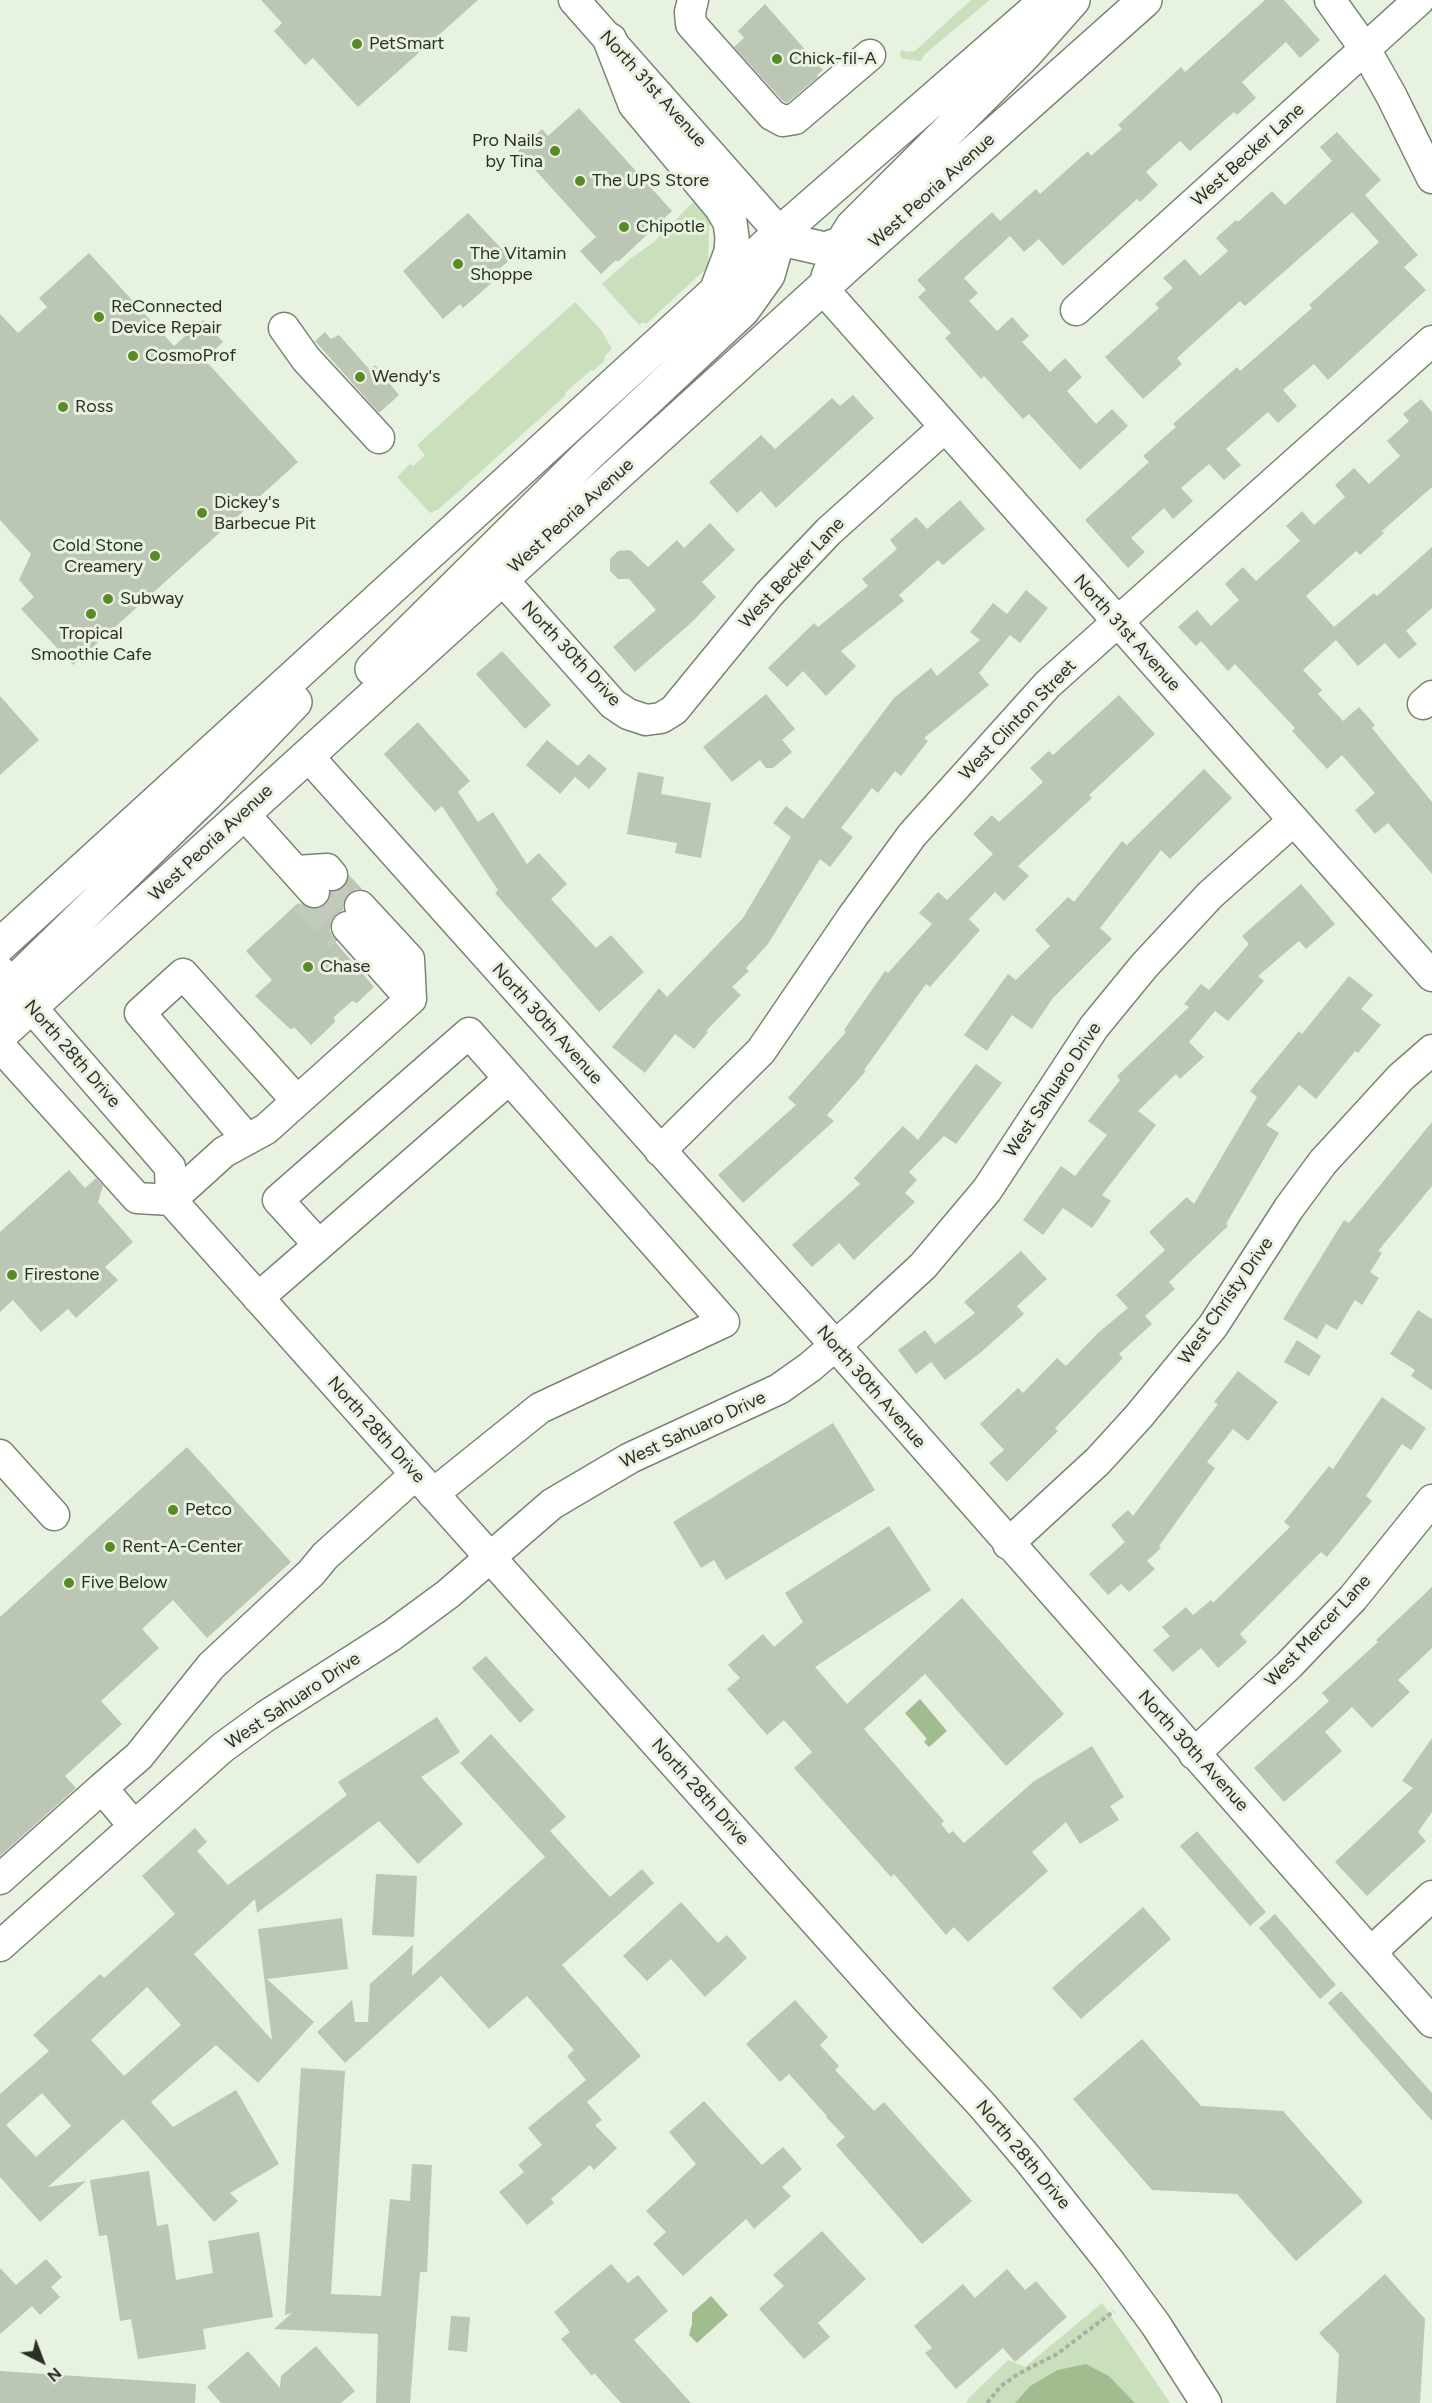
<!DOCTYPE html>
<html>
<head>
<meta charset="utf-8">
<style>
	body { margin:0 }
	#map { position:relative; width:1432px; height:2403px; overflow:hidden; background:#e7f2e1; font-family:Figtree,sans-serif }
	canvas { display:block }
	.north { position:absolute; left:12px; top:2331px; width:60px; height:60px; -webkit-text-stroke:4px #e7f2e1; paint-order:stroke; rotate:138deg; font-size:16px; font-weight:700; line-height:24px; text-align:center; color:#2b2f28 }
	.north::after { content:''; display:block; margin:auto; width:21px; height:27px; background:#2b2f28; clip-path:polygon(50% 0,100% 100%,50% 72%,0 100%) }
</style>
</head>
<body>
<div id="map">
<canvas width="1432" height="2403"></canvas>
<div class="north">N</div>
</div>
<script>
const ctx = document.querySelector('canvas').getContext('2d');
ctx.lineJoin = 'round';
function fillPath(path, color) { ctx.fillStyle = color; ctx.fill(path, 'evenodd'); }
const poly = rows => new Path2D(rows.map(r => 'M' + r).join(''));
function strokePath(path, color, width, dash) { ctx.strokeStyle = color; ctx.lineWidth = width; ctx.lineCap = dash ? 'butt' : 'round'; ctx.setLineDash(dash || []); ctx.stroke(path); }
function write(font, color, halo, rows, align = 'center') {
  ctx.font = font + ' Figtree,sans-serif'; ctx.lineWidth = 6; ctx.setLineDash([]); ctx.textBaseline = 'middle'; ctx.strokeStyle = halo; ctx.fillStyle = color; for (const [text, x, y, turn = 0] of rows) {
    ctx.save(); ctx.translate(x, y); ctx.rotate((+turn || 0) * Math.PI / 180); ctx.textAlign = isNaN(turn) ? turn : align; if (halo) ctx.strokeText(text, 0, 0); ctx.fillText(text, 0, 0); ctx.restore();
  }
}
const green = poly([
	[971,0,990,0,925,54,921,61,903,59,900,56,901,50,908,52,915,51],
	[697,198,713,220,709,226,708,267,646,324,643,322,639,325,602,284,630,259,654,242],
	[575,302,601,330,612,349,605,356,604,361,593,371,591,370,565,393,566,395,439,509,430,513,397,477,410,464,413,466,425,455,417,445],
	[1102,2303,1170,2403,1135,2403,1109,2376,1085,2364,1057,2370,1030,2386,1015,2403,966,2403,969,2398,1008,2360,1025,2367]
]);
const water = poly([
	[920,1699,947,1731,929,1747,924,1742,927,1739,905,1713],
	[711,2296,728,2315,697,2343,689,2335,692,2324,692,2313],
	[1086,2364,1109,2376,1135,2403,1015,2403,1030,2386,1057,2370]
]);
const building = poly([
	[261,0,478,0,358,107,313,58,305,65,274,31,282,23],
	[1265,0,1284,0,1320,40,1300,58,1286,42,1242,82,1256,98,1237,115,1234,112,1190,151,1180,141,1146,172,1158,185,1140,202,1137,199,1063,266,1039,239,1024,252,1010,236,964,278,978,293,969,301,997,331,1012,317,1029,336,1022,342,1050,372,1065,358,1082,377,1067,391,1096,424,1112,409,1128,426,1080,470,1029,414,1023,419,984,376,981,379,945,338,951,333,918,297,926,290,917,280,992,212,1000,221,1036,189,1040,194,1088,151,1091,156,1122,129,1118,125,1181,67,1185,72],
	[765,4,823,70,817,75,818,77,787,103,783,101,734,47,744,38,738,31],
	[579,108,672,211,618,262,616,260,601,274,580,251,596,237,518,151,542,129,548,136],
	[1337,132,1381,180,1365,195,1418,255,1404,267,1426,290,1328,380,1314,364,1283,390,1297,406,1278,423,1268,412,1226,449,1241,465,1224,480,1209,464,1181,488,1193,501,1173,519,1164,508,1131,538,1145,552,1128,568,1085,520,1149,462,1143,456,1176,427,1173,424,1237,367,1240,371,1312,308,1309,305,1379,242,1352,212,1245,306,1240,301,1177,358,1182,364,1143,399,1105,357,1159,308,1155,304,1173,288,1163,278,1185,259,1200,276,1228,251,1216,238,1236,220,1238,222,1272,191,1285,205,1332,161,1320,147],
	[468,213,511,259,499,269,503,273,463,308,460,304,443,319,403,271],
	[89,253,174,346,203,320,223,342,204,359,298,462,73,665,21,609,34,597,19,580,31,554,0,520,0,314,18,333,47,307,39,298],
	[325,332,331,339,339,335,370,370,375,365,399,395,379,413,315,341],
	[853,395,874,418,776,508,761,491,737,513,709,482,761,435,775,449,832,398,840,406],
	[1421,399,1432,412,1432,487,1382,531,1384,533,1360,555,1356,551,1306,596,1334,627,1374,593,1377,596,1432,547,1432,608,1406,631,1417,644,1399,659,1385,643,1358,666,1336,640,1303,670,1322,690,1318,694,1343,721,1359,707,1375,725,1372,728,1432,802,1432,874,1388,823,1375,834,1355,810,1375,793,1342,755,1327,769,1292,731,1295,728,1235,664,1228,671,1201,641,1196,646,1178,627,1197,610,1211,626,1239,600,1225,584,1243,567,1256,581,1300,541,1286,526,1302,511,1314,525,1345,497,1335,485,1354,468,1369,484,1400,456,1387,441,1409,421,1403,414],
	[960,500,985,529,943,565,938,560,899,595,904,601,841,651,856,666,826,696,803,671,787,687,768,668,814,623,818,627,868,586,862,579,897,549,890,540,916,517,927,529],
	[710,523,735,550,702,582,716,597,692,622,635,672,613,647,656,610,629,579,618,579,610,571,610,559,618,551,630,550,648,567,677,540,684,548],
	[1026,590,1048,608,1020,643,1010,635,979,673,989,685,924,738,928,741,901,776,895,771,878,793,872,788,841,828,853,837,830,867,820,859,768,944,746,968,749,971,732,987,741,995,706,1031,708,1032,694,1049,675,1034,645,1073,612,1047,659,988,667,997,743,918,791,837,773,823,786,806,803,819,894,698,931,668,937,676,980,640,970,632,993,603,1007,614],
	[502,651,551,705,525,729,476,674],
	[766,694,795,729,782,740,792,752,773,768,766,768,760,760,732,782,703,747],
	[1119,695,1155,734,1089,795,1092,798,1018,866,1029,876,1004,901,995,892,969,919,980,930,930,987,926,984,864,1070,866,1071,827,1115,834,1121,743,1203,718,1175,796,1105,788,1098,846,1032,844,1030,885,971,888,973,932,924,919,913,938,892,947,900,993,854,973,834,992,815,999,822,1043,782,1030,768,1049,751,1053,755],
	[0,696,39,740,0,775],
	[418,722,470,781,458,792,478,822,493,812,527,864,539,853,567,884,551,899,596,948,611,935,644,972,599,1012,495,893,498,890,442,806,435,812,384,754],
	[547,740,578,766,589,754,607,769,589,789,575,777,560,794,526,765],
	[1204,769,1232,798,1170,859,1161,850,1100,928,1112,939,1053,998,1032,1029,1012,1015,987,1051,964,1035,1008,974,1016,980,1050,946,1035,930,1068,897,1074,902,1122,841,1127,845],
	[638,772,664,777,661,794,711,803,701,858,675,853,677,843,627,834],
	[349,875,362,889,356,889,348,894,343,901,343,910,336,914,331,921,330,931,336,943,374,987,357,1003,352,1001,334,1017,335,1022,311,1045,295,1028,290,1029,255,996,272,980,246,951,298,903,309,909,318,909,325,905,330,898,331,892,343,888],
	[1301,884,1335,924,1306,949,1299,941,1258,976,1264,981,1228,1021,1215,1011,1189,1042,1204,1057,1180,1079,1176,1074,1138,1111,1156,1125,1102,1195,1111,1201,1092,1228,1063,1208,1043,1235,1023,1220,1061,1166,1075,1176,1107,1135,1088,1121,1120,1080,1117,1076,1189,1007,1184,1004,1201,984,1209,990,1249,944,1242,936],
	[1349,976,1373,995,1361,1009,1381,1025,1358,1053,1355,1051,1316,1099,1299,1085,1266,1125,1279,1133,1226,1224,1228,1226,1169,1282,1175,1289,1145,1316,1152,1324,1119,1354,1123,1358,1055,1428,1058,1431,1007,1482,989,1463,1004,1450,980,1424,1018,1388,1023,1393,1057,1358,1066,1366,1098,1333,1128,1308,1116,1295,1165,1250,1149,1232,1187,1197,1194,1204,1257,1097,1250,1091,1299,1031,1302,1034],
	[976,1064,1002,1083,956,1144,944,1136,909,1172,917,1180,905,1193,915,1202,854,1260,839,1243,812,1267,792,1245,860,1184,854,1178,903,1126,918,1140],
	[1432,1122,1432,1186,1378,1251,1382,1253,1370,1272,1379,1278,1362,1305,1355,1300,1337,1330,1326,1324,1317,1339,1283,1319,1344,1220,1349,1223],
	[69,1170,85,1188,96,1178,103,1186,98,1202,133,1242,105,1267,118,1280,76,1318,68,1309,41,1332,13,1300,0,1312,0,1232],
	[1021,1251,1047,1279,1017,1306,1024,1314,980,1353,945,1380,931,1362,916,1374,898,1350,925,1330,935,1344,975,1313,964,1302],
	[1418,1310,1432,1319,1432,1390,1411,1376,1415,1370,1390,1354],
	[1297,1340,1321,1356,1309,1376,1284,1362],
	[1238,1371,1278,1402,1248,1441,1233,1429,1207,1462,1215,1468,1159,1546,1161,1548,1147,1561,1155,1569,1129,1592,1121,1584,1108,1595,1089,1574,1125,1542,1111,1525,1128,1510,1133,1516,1218,1404,1214,1402],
	[1382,1397,1426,1428,1411,1450,1402,1444,1366,1496,1372,1501,1327,1557,1321,1552,1240,1634,1247,1642,1218,1668,1201,1648,1173,1672,1153,1650,1170,1636,1162,1627,1186,1607,1193,1615,1211,1600,1213,1603,1290,1527,1284,1522,1329,1466,1333,1469],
	[833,1423,875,1490,726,1580,714,1560,701,1568,673,1522],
	[187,1447,291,1562,207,1638,173,1600,142,1629,159,1648,101,1701,122,1724,65,1776,76,1788,0,1856,0,1617],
	[889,1526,931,1590,815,1667,847,1704,962,1598,1064,1714,1006,1766,925,1674,864,1729,944,1821,941,1824,949,1834,953,1831,964,1843,1033,1782,1092,1746,1124,1797,1110,1806,1119,1820,1080,1844,1066,1822,1032,1852,1048,1871,968,1942,954,1927,946,1935,894,1874,891,1877,794,1768,812,1752,784,1720,767,1735,727,1689,740,1678,728,1665,763,1634,774,1647,803,1622,785,1593],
	[1432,1587,1432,1648,1398,1680,1410,1692,1372,1728,1352,1707,1325,1732,1342,1751,1284,1802,1254,1768,1329,1701,1322,1693,1378,1642,1376,1640],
	[486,1656,534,1710,520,1723,472,1668],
	[437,1717,460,1752,421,1777,463,1824,418,1864,379,1821,257,1913,255,1899,194,1954,272,2040,258,1929,342,1918,348,1969,267,1979,314,2022,258,2083,216,2045,151,2102,173,2127,236,2090,279,2164,230,2193,238,2201,214,2222,123,2119,48,2187,86,2181,40,2222,0,2177,0,2094,49,2051,33,2035,100,1974,104,1978,175,1914,142,1876,195,1828,207,1842,197,1851,228,1885,347,1795,338,1782],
	[147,1987,181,2025,124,2076,91,2040],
	[42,2093,71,2126,36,2157,6,2125],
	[491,1734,566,1817,550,1831,610,1897,642,1869,654,1883,562,1965,641,2056,587,2102,602,2120,595,2125,617,2148,594,2170,590,2165,551,2199,554,2203,527,2225,499,2192,524,2172,518,2165,542,2145,528,2128,586,2080,567,2056,574,2050,527,1996,489,2029,441,1976,345,2063,317,2032,352,2000,355,2022,368,2022,370,1984,413,1945,412,1976,545,1857,460,1763],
	[1432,1738,1432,1812,1418,1832,1426,1841,1367,1896,1335,1862,1413,1788,1402,1781],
	[1197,1831,1266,1912,1250,1926,1180,1846],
	[376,1874,417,1876,414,1937,372,1935],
	[681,1902,718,1943,727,1935,747,1958,705,1997,671,1959,647,1981,623,1956],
	[1143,1907,1171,1939,1081,2019,1052,1988],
	[1275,1914,1336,1985,1320,1999,1259,1928],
	[1341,1991,1432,2093,1432,2121,1328,2003],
	[795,2000,828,2037,820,2045,839,2066,835,2070,874,2111,884,2102,972,2201,922,2244,836,2145,845,2137,826,2117,827,2116,789,2074,780,2082,746,2044],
	[1142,2039,1201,2106,1283,2111,1363,2202,1296,2261,1237,2194,1152,2190,1073,2099],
	[301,2068,345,2071,331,2294,381,2296,390,2199,410,2201,412,2164,432,2165,427,2272,420,2272,410,2403,376,2403,378,2334,274,2329,292,2313,285,2315],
	[704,2101,762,2165,783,2147,802,2169,782,2187,791,2196,754,2229,746,2219,683,2276,653,2244,666,2232,646,2211,696,2164,669,2132],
	[149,2171,157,2226,168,2224,176,2280,213,2273,208,2241,259,2232,273,2317,203,2329,206,2349,138,2359,131,2319,120,2321,107,2235,99,2236,90,2180],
	[822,2231,866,2279,818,2323,830,2337,804,2359,759,2309,784,2286,773,2275],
	[46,2259,62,2277,51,2287,60,2297,40,2315,32,2306,0,2334,0,2268,16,2285],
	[611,2264,628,2283,638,2275,668,2311,634,2340,691,2403,621,2403,594,2373,592,2376,561,2339,570,2332,554,2312],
	[1007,2269,1025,2290,1036,2281,1067,2317,1015,2362,1003,2348,956,2389,925,2353,932,2348,914,2326,963,2284,975,2298],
	[1385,2274,1425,2319,1420,2403,1336,2403,1339,2354,1319,2333],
	[451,2316,470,2317,467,2352,448,2350],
	[316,2346,355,2391,341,2403,221,2403,207,2387,248,2351,280,2388,281,2376],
	[0,2371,196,2384,195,2403,0,2403]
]);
const minorTunnel = poly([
	[323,883,353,917],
	[305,900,340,938]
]);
const path = poly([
	[987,2403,1001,2386,1018,2374,1057,2354,1114,2311]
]);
const minor = poly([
	[574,0,780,233],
	[693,0,690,12,691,24,772,115,783,121,795,119,870,55],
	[1330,0,1365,49,1391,95,1432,178],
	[823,289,1432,976],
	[1076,310,1419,0],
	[284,328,306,359,379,438],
	[502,579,613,704,628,714,646,720,661,718,674,710,769,594,829,531,945,427],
	[1423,704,1432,696],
	[307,755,835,1345,1432,2022],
	[243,813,314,892],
	[296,871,327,869,332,875],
	[360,906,409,959,411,999],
	[347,927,411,999],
	[0,971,170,1167,171,1200,906,2023,982,2105,1028,2159,1109,2261,1156,2325,1206,2403],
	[0,1046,137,1198,171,1200],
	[247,1139,140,1013,183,974,297,1101],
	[660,1151,761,1051,853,916,912,835,1048,684,1432,341],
	[171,1200,224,1152,266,1129,411,999],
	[319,1245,509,1079],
	[258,1298,319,1245,278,1200,469,1033,724,1322,540,1408,433,1494],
	[0,1455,54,1515],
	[1008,1544,1098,1461,1139,1416,1213,1326,1289,1208,1323,1162,1401,1077,1432,1050],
	[1194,1754,1289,1665,1353,1598,1432,1500],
	[134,1826,102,1788,139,1756,211,1666,311,1573,325,1556,416,1474],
	[0,1879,102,1788],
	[0,1946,222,1748,266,1716,391,1636,448,1594,552,1504,630,1458,779,1389,810,1367,859,1325,923,1266,987,1190,1094,1027,1144,966,1210,895,1294,820],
	[1371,1952,1432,1896]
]);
const major = poly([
	[610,40,635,104,721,207,730,222,732,237,731,252,717,289],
	[780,233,794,242,825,249,857,238],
	[828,277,840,246,852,227,1025,54,1073,0],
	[372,669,586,457,743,310,768,275,780,233],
	[0,945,780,233,1047,0],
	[0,996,206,795,295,702],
	[0,1035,850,263,1145,0]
]);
const markers = [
	[357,44,6,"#578c25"],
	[777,59,6,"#578c25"],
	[555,151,6,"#578c25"],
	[580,181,6,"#578c25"],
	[624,227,6,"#578c25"],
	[458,264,6,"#578c25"],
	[99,317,6,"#578c25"],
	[133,356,6,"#578c25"],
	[360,377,6,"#578c25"],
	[63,407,6,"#578c25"],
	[202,513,6,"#578c25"],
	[155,556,6,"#578c25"],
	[108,599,6,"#578c25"],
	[91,614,6,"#578c25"],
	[308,967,6,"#578c25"],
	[12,1275,6,"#578c25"],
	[173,1510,6,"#578c25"],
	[110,1547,6,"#578c25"],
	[69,1583,6,"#578c25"]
];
const poiNames = [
	["PetSmart",369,44],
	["Chick-fil-A",789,59],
	["Pro Nails",543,141,"right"],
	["by Tina",543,162,"right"],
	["The UPS Store",592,181],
	["Chipotle",636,227],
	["The Vitamin",470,254],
	["Shoppe",470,275],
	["ReConnected",111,307],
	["Device Repair",111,328],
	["CosmoProf",145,356],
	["Wendy's",372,377],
	["Ross",75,407],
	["Dickey's",214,503],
	["Barbecue Pit",214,524],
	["Cold Stone",143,546,"right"],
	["Creamery",143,567,"right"],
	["Subway",120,599],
	["Tropical",91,634,"center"],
	["Smoothie Cafe",91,655,"center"],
	["Chase",320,967],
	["Firestone",24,1275],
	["Petco",185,1510],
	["Rent-A-Center",122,1547],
	["Five Below",81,1583]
];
const streetNames = [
	["North 31st Avenue",653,89,48],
	["West Becker Lane",1248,155,-42],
	["West Peoria Avenue",932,191,-42],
	["West Peoria Avenue",571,516,-42],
	["West Becker Lane",792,573,-47],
	["North 31st Avenue",1127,633,48],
	["North 30th Drive",571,654,47],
	["West Clinton Street",1018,720,-46],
	["West Peoria Avenue",211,843,-43],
	["North 30th Avenue",547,1024,48],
	["North 28th Drive",72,1054,49],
	["West Sahuaro Drive",1053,1090,-56],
	["West Christy Drive",1226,1301,-55],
	["North 30th Avenue",871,1387,49],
	["North 28th Drive",376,1430,48],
	["West Sahuaro Drive",693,1430,-25],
	["West Mercer Lane",1318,1631,-47],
	["West Sahuaro Drive",293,1701,-34],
	["North 30th Avenue",1193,1751,48],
	["North 28th Drive",700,1792,48],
	["North 28th Drive",1023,2155,50]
];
fillPath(green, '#cae0bc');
fillPath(water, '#a1bd8f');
fillPath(building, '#bbc6b5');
strokePath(minorTunnel, '#c1cbbc', 30, [30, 15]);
strokePath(minor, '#7a8474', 33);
strokePath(major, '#7a8474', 36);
strokePath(path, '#a8b0a3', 4, [4.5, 3]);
strokePath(minor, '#fff', 30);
strokePath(major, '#fff', 33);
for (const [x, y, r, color] of markers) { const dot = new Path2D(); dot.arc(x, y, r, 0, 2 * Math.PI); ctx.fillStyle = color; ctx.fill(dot); strokePath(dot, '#e7f2e1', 2); }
write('18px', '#2b2f28', '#e7f2e1', poiNames, 'left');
write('18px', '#2b2f28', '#e7f2e1', streetNames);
</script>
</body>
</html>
